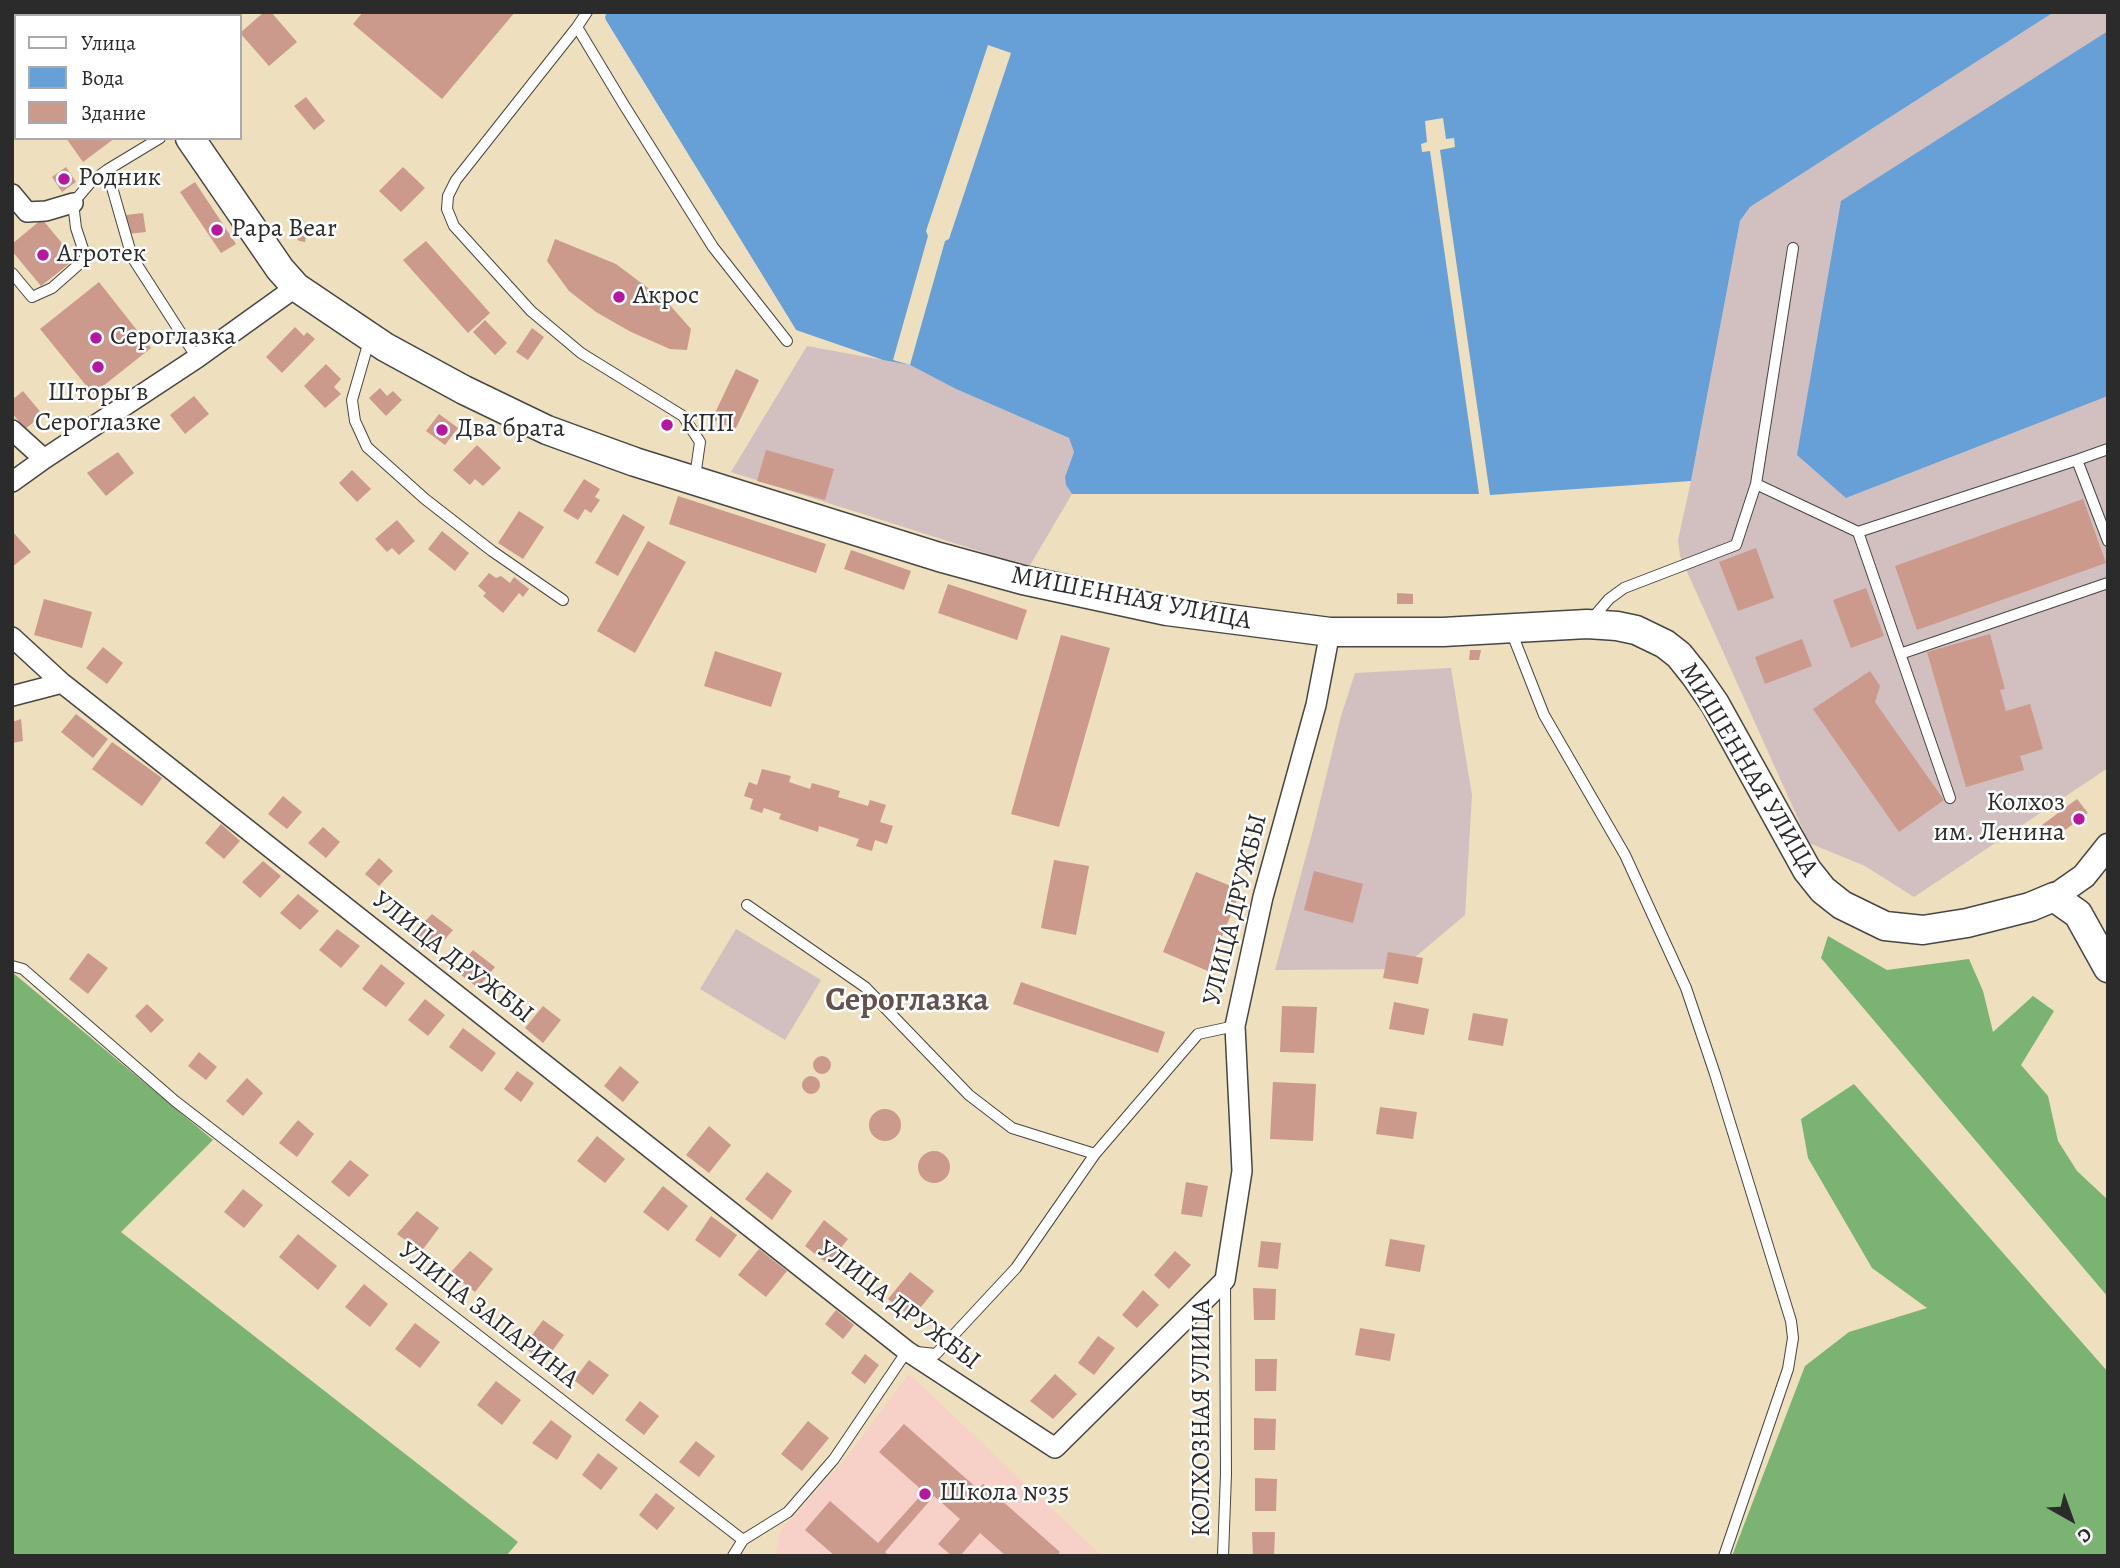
<!DOCTYPE html>
<html>
<head>
<meta charset="utf-8">
<style>
	body { margin:0 }
	#map { position:relative; width:2120px; height:1568px; overflow:hidden; background:#eedfbe; font-family:Alegreya,serif }
	canvas { display:block }
	.frame { position:absolute; inset:0; border:14px solid #2b2b2b; pointer-events:none }
	.legend { position:absolute; left:14px; top:14px; width:228px; height:126px; box-sizing:border-box; background:#fff; border:2px solid #aaa; margin:0; padding:9px 12px; list-style:none; font-size:21px; color:#2b2b2b }
	.legend li { display:flex; align-items:center; gap:14px; height:35px }
	.legend b { width:35px; border:2px solid #aaa }
	.north { position:absolute; left:2036px; top:1484px; width:70px; height:70px; -webkit-text-stroke:5px #fff; paint-order:stroke; rotate:140deg; font-size:19px; font-weight:700; line-height:28px; text-align:center; color:#2b2b2b }
	.north::after { content:''; display:block; margin:auto; width:24px; height:32px; background:#2b2b2b; clip-path:polygon(50% 0,100% 100%,50% 72%,0 100%) }
</style>
</head>
<body>
<div id="map">
<canvas width="2120" height="1568"></canvas>
<div class="frame"></div>
<ul class="legend">
<li><b style="height:9px;background:#fff"></b>Улица</li>
<li><b style="height:19px;background:#67a0d6"></b>Вода</li>
<li><b style="height:19px;background:#cc998d"></b>Здание</li>
</ul>
<div class="north">С</div>
</div>
<script>
const ctx = document.querySelector('canvas').getContext('2d');
ctx.lineJoin = 'round';
function fillPath(path, color) { ctx.fillStyle = color; ctx.fill(path, 'evenodd'); }
const poly = rows => new Path2D(rows.map(r => 'M' + r).join(''));
function strokePath(path, color, width, dash) { ctx.strokeStyle = color; ctx.lineWidth = width; ctx.lineCap = dash ? 'butt' : 'round'; ctx.setLineDash(dash || []); ctx.stroke(path); }
function write(font, color, halo, rows, align = 'center') {
  ctx.font = font + ' Alegreya,serif'; ctx.lineWidth = 5; ctx.setLineDash([]); ctx.textBaseline = 'middle'; ctx.strokeStyle = halo; ctx.fillStyle = color; for (const [text, x, y, turn = 0] of rows) {
    ctx.save(); ctx.translate(x, y); ctx.rotate((+turn || 0) * Math.PI / 180); ctx.textAlign = isNaN(turn) ? turn : align; if (halo) ctx.strokeText(text, 0, 0); ctx.fillText(text, 0, 0); ctx.restore();
  }
}
const built = poly([
	[909,1374,1102,1556,775,1556,781,1530,846,1458]
]);
const industrial = poly([
	[2054,12,2108,12,2108,31,1846,498,2108,396,2108,768,1914,897,1865,866,1809,843,1680,556,1678,540,1691,481,1740,221,1750,207],
	[807,346,910,365,956,389,1069,438,1074,452,1065,477,1066,485,1072,494,1029,567,731,472],
	[1451,668,1472,795,1465,915,1401,969,1275,970,1313,830,1341,716,1355,673],
	[736,929,821,980,785,1040,700,989]
]);
const forest = poly([
	[1828,936,1887,970,1969,959,1983,991,1993,1032,2033,996,2054,1011,2021,1065,2048,1096,2058,1141,2077,1171,2108,1200,2108,1297,1821,958],
	[12,972,213,1140,121,1232,518,1542,506,1556,12,1556],
	[1854,1084,2108,1372,2108,1556,1732,1556,1805,1366,1849,1332,1927,1308,1872,1268,1808,1158,1801,1119]
]);
const water = poly([
	[607,12,2054,12,1750,207,1740,221,1691,481,1490,495,1440,150,1455,147,1454,138,1446,139,1443,118,1425,121,1427,142,1421,144,1422,152,1430,151,1479,494,1072,494,1066,485,1065,477,1074,452,1069,438,956,389,910,365,883,360,796,330,604,17],
	[2108,31,2108,396,1846,498,1797,455,1841,201]
]);
const pier = poly([
	[603,12,607,12,605,17,606,21,796,330,795,333,603,23,601,18],
	[988,45,1011,53,949,239,945,241,910,365,893,360,928,236,926,231]
]);
const building = poly([
	[264,12,271,12,297,42,269,66,240,33],
	[363,12,515,12,442,99,353,24],
	[306,97,325,121,314,130,294,106],
	[66,138,115,138,83,162],
	[66,167,76,182,62,192,52,177],
	[403,167,425,188,401,212,379,191],
	[195,182,236,244,221,253,180,192],
	[143,213,146,232,128,234,126,215],
	[42,219,75,259,41,286,12,251,12,244],
	[290,222,296,223,306,236,305,242,299,241,289,229],
	[555,239,616,264,668,303,691,329,687,350,670,349,631,332,596,312,569,291,547,261],
	[426,241,490,313,468,333,403,260],
	[99,282,151,348,93,394,40,329],
	[485,320,507,343,495,355,473,332],
	[295,327,304,336,307,332,315,339,282,373,266,357],
	[532,328,544,337,528,360,516,352],
	[326,364,341,379,334,387,341,394,325,408,304,386],
	[736,369,759,380,735,430,712,419],
	[380,388,387,396,393,391,402,400,386,416,369,398],
	[23,391,43,415,25,429,12,413,12,400],
	[194,396,209,414,185,434,170,415],
	[439,414,458,428,445,445,426,431],
	[666,416,675,422,669,432,660,427],
	[477,445,501,468,483,486,475,479,470,485,453,470],
	[766,450,834,469,825,500,757,481],
	[118,452,134,473,106,496,87,473],
	[352,470,371,489,357,502,339,483],
	[584,479,600,489,595,497,600,500,591,513,585,509,578,520,563,511],
	[678,496,826,544,816,573,669,524],
	[2083,499,2106,563,1917,630,1895,566],
	[519,511,544,527,523,559,498,543],
	[623,514,645,527,618,576,595,563],
	[397,520,415,541,399,555,392,548,387,552,375,539],
	[12,531,31,552,12,567],
	[442,531,469,553,455,571,428,549],
	[648,541,686,562,635,653,597,631],
	[1756,548,1774,598,1738,611,1719,562],
	[851,550,911,571,904,590,844,569],
	[489,573,496,578,501,576,510,583,514,577,529,589,523,597,519,593,503,613,483,596,486,593,478,586],
	[948,584,1027,610,1017,640,938,613],
	[1866,588,1884,636,1851,648,1833,600],
	[1397,593,1413,594,1413,604,1397,604],
	[44,599,92,612,82,648,34,635],
	[1990,634,2005,689,2000,690,2006,711,2030,704,2043,749,2020,756,2024,770,1966,787,1927,652],
	[1061,635,1110,648,1059,827,1011,814],
	[1802,639,1812,666,1765,684,1755,657],
	[103,647,123,663,107,684,86,668],
	[1470,650,1481,650,1479,660,1469,660],
	[715,651,782,673,771,707,704,686],
	[1870,671,1880,686,1875,702,1944,800,1899,832,1813,709],
	[76,714,108,739,93,758,61,732],
	[21,719,23,741,12,743,12,722],
	[112,742,162,778,142,806,92,769],
	[762,769,791,776,789,782,810,789,812,783,840,791,838,797,868,806,870,800,886,805,880,822,893,826,887,844,875,840,872,851,856,846,859,839,819,826,818,832,779,819,781,814,764,808,762,813,750,809,753,799,744,796,749,782,757,785],
	[283,796,302,812,287,829,268,814],
	[2077,799,2088,813,2049,842,2038,828],
	[221,824,240,841,224,859,205,843],
	[323,827,340,842,326,858,308,843],
	[379,858,393,871,379,886,365,874],
	[1054,860,1089,866,1076,935,1041,928],
	[263,861,281,876,260,898,242,882],
	[1314,871,1363,884,1353,923,1304,910],
	[1196,872,1241,890,1208,971,1163,952],
	[298,894,319,911,300,930,280,913],
	[432,914,453,930,432,954,410,937],
	[337,929,360,946,341,968,319,950],
	[473,950,495,967,478,988,456,971],
	[1388,952,1423,958,1418,984,1383,978],
	[88,953,108,968,88,994,69,979],
	[381,964,405,983,386,1007,362,989],
	[1021,982,1165,1032,1158,1053,1013,1004],
	[425,999,445,1015,428,1036,408,1020],
	[1394,1002,1429,1009,1424,1035,1389,1029],
	[147,1004,164,1020,151,1033,135,1016],
	[543,1006,561,1020,543,1043,525,1028],
	[1282,1006,1317,1007,1314,1053,1280,1052],
	[1473,1013,1508,1019,1503,1046,1468,1040],
	[463,1028,496,1053,482,1072,449,1047],
	[199,1052,217,1067,206,1080,188,1066],
	'813 1065a9 9 0 1 1 18 0a9 9 0 1 1-18 0Z',
	[620,1066,639,1082,623,1102,604,1086],
	[517,1071,534,1083,521,1102,504,1089],
	'802 1085a9 9 0 1 1 18 0a9 9 0 1 1-18 0Z',
	[247,1078,263,1093,243,1116,226,1101],
	[1273,1082,1316,1084,1313,1141,1270,1139],
	[1380,1107,1417,1112,1413,1139,1376,1134],
	'869 1125a16 16 0 1 1 32 0a16 16 0 1 1-32 0Z',
	[298,1120,314,1134,297,1157,279,1143],
	[709,1126,731,1145,709,1173,686,1155],
	[597,1136,625,1159,605,1183,577,1161],
	'918 1167a16 16 0 1 1 32 0a16 16 0 1 1-32 0Z',
	[350,1160,369,1175,349,1197,331,1182],
	[767,1172,792,1191,772,1220,745,1199],
	[1186,1182,1208,1186,1202,1217,1181,1214],
	[663,1186,688,1206,668,1231,643,1212],
	[243,1189,263,1205,244,1228,224,1212],
	[417,1211,439,1228,421,1252,397,1234],
	[711,1216,737,1235,720,1258,695,1240],
	[824,1220,848,1239,828,1264,805,1246],
	[298,1234,337,1266,318,1290,279,1257],
	[1390,1239,1425,1245,1420,1272,1385,1266],
	[1261,1241,1281,1243,1278,1269,1258,1267],
	[759,1249,787,1271,766,1297,738,1275],
	[470,1251,493,1269,475,1292,450,1273],
	[1175,1251,1191,1265,1169,1289,1154,1275],
	[910,1272,934,1291,912,1318,888,1299],
	[364,1284,388,1304,370,1327,345,1307],
	[1253,1288,1276,1289,1275,1320,1254,1320],
	[1143,1290,1159,1305,1137,1328,1122,1315],
	[836,1310,854,1325,843,1339,825,1324],
	[543,1320,564,1335,544,1362,523,1347],
	[415,1323,440,1342,420,1368,395,1349],
	[1360,1328,1395,1334,1390,1361,1355,1355],
	[1098,1336,1115,1348,1094,1375,1078,1363],
	[865,1354,879,1365,865,1384,851,1373],
	[1255,1359,1277,1359,1276,1391,1255,1391],
	[589,1360,609,1375,593,1395,574,1380],
	[1055,1374,1077,1394,1053,1419,1030,1401],
	[496,1381,521,1400,502,1425,477,1405],
	[640,1401,659,1416,644,1435,625,1420],
	[1254,1418,1276,1419,1275,1450,1254,1450],
	[551,1420,572,1436,557,1460,532,1443],
	[808,1421,829,1438,802,1471,781,1454],
	[904,1424,978,1489,983,1484,1060,1552,1057,1556,1006,1556,980,1533,960,1556,952,1556,938,1544,960,1519,934,1496,885,1552,889,1556,835,1556,805,1530,830,1501,878,1543,924,1492,879,1452],
	[696,1441,715,1456,699,1477,679,1462],
	[598,1453,618,1468,601,1490,582,1475],
	[1255,1478,1277,1479,1276,1511,1255,1511],
	[656,1493,675,1508,657,1530,639,1515],
	[1252,1532,1275,1532,1274,1556,1253,1556]
]);
const service = poly([
	[587,12,577,27,624,105,713,247,787,341],
	[577,27,456,180,448,196,447,209,454,226,531,311,581,353,683,416,700,442,695,477],
	[107,170,132,257,197,358],
	[1793,248,1756,484,1858,532],
	[12,273,32,297,52,288,86,258,76,228,73,203,90,183,107,170,160,138],
	[369,341,352,400,355,421,367,447,425,499,492,551,563,600],
	[2108,449,2077,460,2108,541],
	[1591,620,1609,599,1624,588,1736,545,1756,484],
	[1511,631,1544,715,1625,855,1686,988,1715,1074,1791,1321,1793,1338,1788,1369,1724,1556],
	[1900,654,2108,583],
	[1950,798,1858,532,2077,460],
	[747,905,865,987,969,1095,1012,1128,1095,1154],
	[12,966,23,969,175,1101,743,1540,788,1512,834,1459,907,1351,936,1354,1016,1268,1095,1154,1198,1034,1235,1026],
	[733,1556,743,1540],
	[1223,1556,1226,1474,1225,1283]
]);
const minor = poly([
	[12,194,27,212,46,211,73,203],
	[12,430,44,459],
	[12,482,44,459,197,358,296,287],
	[12,637,62,683,907,1351,1055,1448,1225,1280,1242,1171,1235,1026,1263,897,1316,705,1330,632],
	[12,696,62,683]
]);
const tertiary = poly([
	[2054,897,2084,876,2108,846]
]);
const secondary = poly([
	[108,12,111,16],
	[190,138,280,269,296,287,385,347,464,390,547,430,635,462,939,557,1023,580,1167,611,1330,632,1443,632,1587,624,1617,626,1636,630,1665,644,1679,655,1695,675,1715,704,1807,870,1823,890,1842,905,1885,926,1923,930,1967,923,2030,907,2054,897,2078,914,2108,968]
]);
const markers = [
	[64,179,7,"#b5179e"],
	[217,230,7,"#b5179e"],
	[43,255,7,"#b5179e"],
	[619,297,7,"#b5179e"],
	[96,338,7,"#b5179e"],
	[98,367,7,"#b5179e"],
	[667,425,7,"#b5179e"],
	[442,430,7,"#b5179e"],
	[2079,819,7,"#b5179e"],
	[925,1494,7,"#b5179e"]
];
const poiNames = [
	["Родник",78,179],
	["Papa Bear",231,230],
	["Агротек",57,255],
	["Акрос",633,297],
	["Сероглазка",110,338],
	["Шторы в",98,394,"center"],
	["Сероглазке",98,424,"center"],
	["КПП",681,425],
	["Два брата",456,430],
	["Колхоз",2065,804,"right"],
	["им. Ленина",2065,834,"right"],
	["Школа №35",939,1494]
];
const streetNames = [
	["МИШЕННАЯ УЛИЦА",1131,599,11],
	["МИШЕННАЯ УЛИЦА",1748,770,59],
	["УЛИЦА ДРУЖБЫ",1236,910,-76],
	["УЛИЦА ДРУЖБЫ",452,958,38],
	["УЛИЦА ДРУЖБЫ",898,1306,37],
	["УЛИЦА ЗАПАРИНА",488,1316,38],
	["КОЛХОЗНАЯ УЛИЦА",1203,1418,-90]
];
const districtNames = [
	["Сероглазка",907,1002]
];
fillPath(built, '#f7d1c8');
fillPath(industrial, '#d2bfc0');
fillPath(forest, '#7ab372');
fillPath(water, '#67a0d6');
fillPath(pier, '#eedfbe');
fillPath(building, '#cc998d');
strokePath(service, '#484641', 12);
strokePath(minor, '#484641', 22);
strokePath(tertiary, '#484641', 27);
strokePath(secondary, '#484641', 31);
strokePath(service, '#fff', 10);
strokePath(minor, '#fff', 19);
strokePath(tertiary, '#fff', 24);
strokePath(secondary, '#fff', 28);
for (const [x, y, r, color] of markers) { const dot = new Path2D(); dot.arc(x, y, r, 0, 2 * Math.PI); ctx.fillStyle = color; ctx.fill(dot); strokePath(dot, '#fff', 2.5); }
write('26px', '#2b2b2b', '#fff', poiNames, 'left');
write('26px', '#2b2b2b', '#fff', streetNames);
write('bold 33px', '#63524d', '#fff', districtNames);
</script>
</body>
</html>
